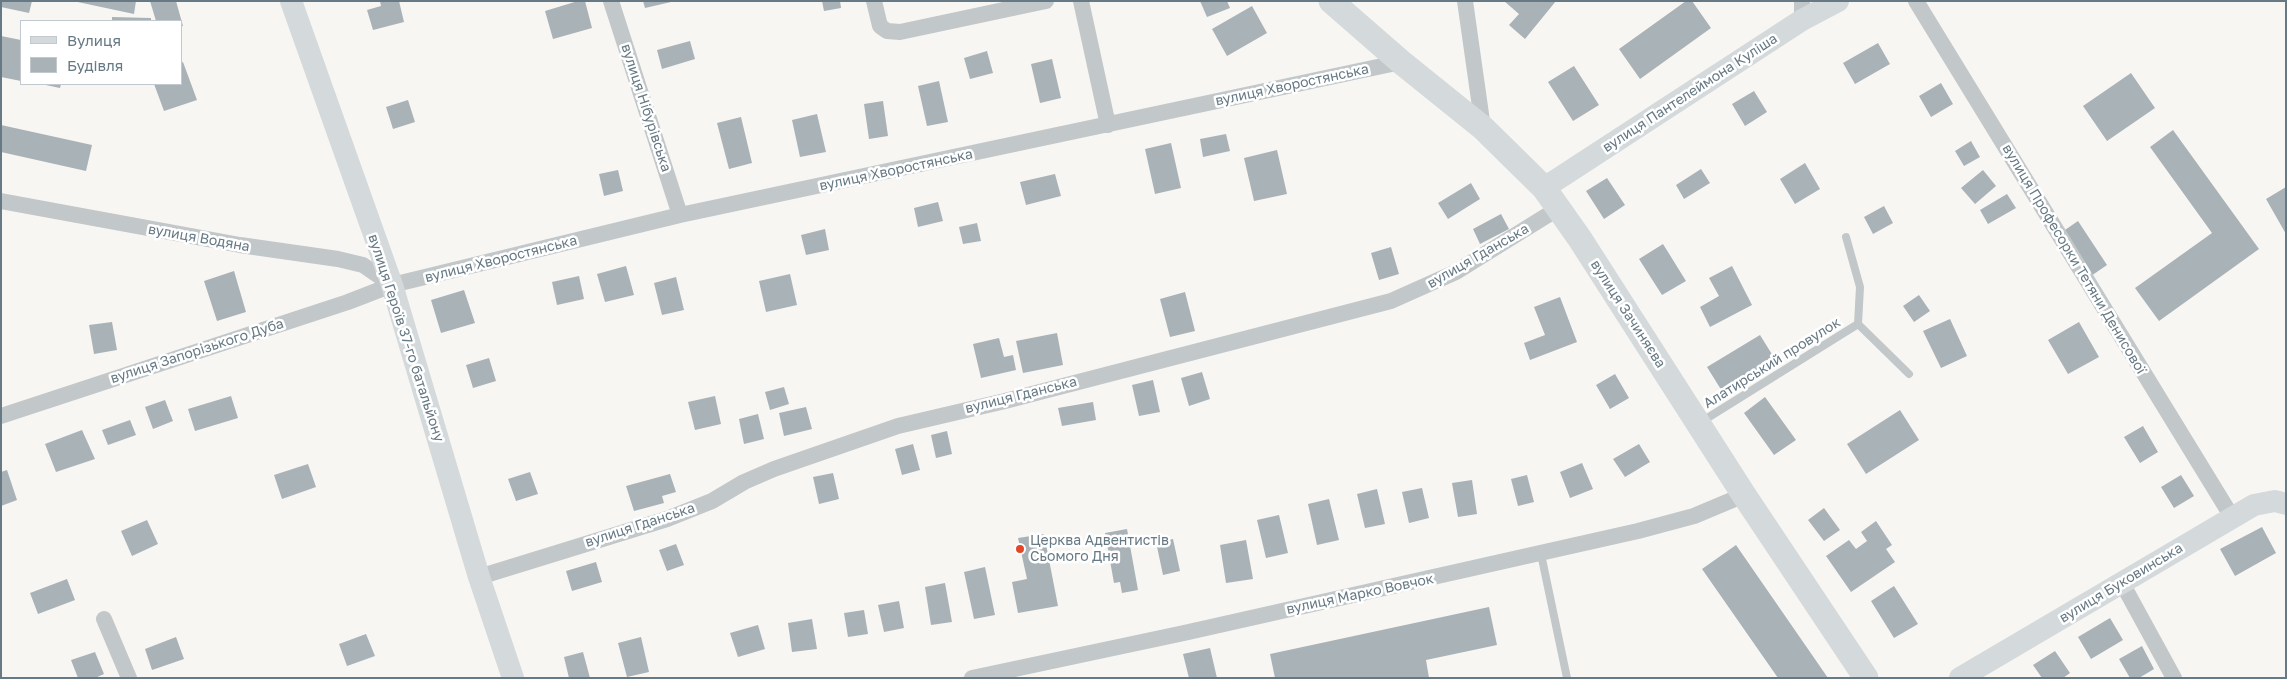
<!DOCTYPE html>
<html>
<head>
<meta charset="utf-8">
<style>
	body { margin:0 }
	#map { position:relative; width:2287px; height:679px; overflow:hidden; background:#f7f6f3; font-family:"Golos Text",sans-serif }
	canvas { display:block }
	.frame { position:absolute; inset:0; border:2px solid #667984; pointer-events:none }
	.legend { position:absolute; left:20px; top:20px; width:162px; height:65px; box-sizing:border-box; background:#fff; border:1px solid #c2c9ce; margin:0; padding:6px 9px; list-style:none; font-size:15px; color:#667984 }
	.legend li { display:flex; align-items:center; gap:10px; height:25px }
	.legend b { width:25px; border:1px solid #c2c9ce }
</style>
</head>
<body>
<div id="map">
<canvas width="2287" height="679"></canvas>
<div class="frame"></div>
<ul class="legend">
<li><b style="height:6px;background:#d4d9dc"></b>Вулиця</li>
<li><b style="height:14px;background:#a9b2b6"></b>Будівля</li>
</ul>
</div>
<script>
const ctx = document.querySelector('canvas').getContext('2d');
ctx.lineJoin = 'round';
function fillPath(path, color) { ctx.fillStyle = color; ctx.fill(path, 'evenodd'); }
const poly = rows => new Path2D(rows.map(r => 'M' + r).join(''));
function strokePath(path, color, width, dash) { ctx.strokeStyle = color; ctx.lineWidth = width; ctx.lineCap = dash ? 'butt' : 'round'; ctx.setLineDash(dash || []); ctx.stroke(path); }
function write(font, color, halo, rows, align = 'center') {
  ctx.font = font + ' "Golos Text",sans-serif'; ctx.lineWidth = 5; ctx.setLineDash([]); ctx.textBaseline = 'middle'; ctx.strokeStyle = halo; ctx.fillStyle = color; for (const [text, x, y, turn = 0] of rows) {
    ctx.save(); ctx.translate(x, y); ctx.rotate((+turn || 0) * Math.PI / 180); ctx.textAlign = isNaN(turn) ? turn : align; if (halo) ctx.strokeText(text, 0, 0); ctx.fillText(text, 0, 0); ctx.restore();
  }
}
const building = poly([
	[1,1,32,1,29,13,1,7],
	[73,1,136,1,134,14],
	[150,1,176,1,183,26,181,26,181,21,156,21],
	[380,1,399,1,404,22,373,30,367,10,381,6],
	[578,1,585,1,592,28,553,39,545,11],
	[643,1,671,1,671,2,645,8],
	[822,1,840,1,841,8,824,11],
	[1200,1,1227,1,1230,8,1207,17],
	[1504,1,1556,1,1525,39,1509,25,1519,14],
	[1686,1,1692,1,1711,28,1640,79,1619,49],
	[1252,6,1267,33,1227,56,1212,29],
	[112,17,151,18,151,21,112,21],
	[1,36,21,40,21,81,1,77],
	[690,41,695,59,662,69,657,50],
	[1878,43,1890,64,1855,84,1843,63],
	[987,51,993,73,970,79,964,58],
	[1052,59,1061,98,1040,103,1031,64],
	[183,62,197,100,164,111,154,84,181,84,181,63],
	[1574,66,1599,105,1573,121,1548,82],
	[2131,73,2155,108,2107,141,2083,106],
	[939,81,948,122,927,126,918,86],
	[1941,83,1953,104,1931,117,1919,96],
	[41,84,61,84,60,88],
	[1754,91,1767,112,1745,126,1732,104],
	[408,100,415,122,393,129,386,107],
	[883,101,888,136,869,139,864,104],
	[817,114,826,152,800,157,792,120],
	[741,117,752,163,729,169,717,123],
	[1,125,92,145,86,171,1,152],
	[2173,130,2259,249,2159,321,2135,288,2212,233,2150,147],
	[1226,134,1230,151,1203,157,1200,139],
	[1971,141,1980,157,1964,166,1955,151],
	[1171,143,1181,188,1155,194,1145,149],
	[1277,150,1287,194,1254,201,1244,158],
	[1805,163,1820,189,1795,204,1780,179],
	[1701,169,1710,183,1684,199,1676,185],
	[618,170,623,191,604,196,599,174],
	[1983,170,1996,186,1975,204,1961,188],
	[1055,174,1061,196,1026,205,1020,182],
	[1607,178,1625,205,1604,219,1586,191],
	[1471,183,1480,199,1448,219,1438,203],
	[2286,187,2286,234,2266,199],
	[2007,194,2016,208,1988,224,1980,210],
	[938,202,943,221,918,227,914,208],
	[1884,206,1893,223,1873,234,1864,217],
	[1501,214,1509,229,1480,244,1473,229],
	[2078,221,2107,265,2091,276,2062,232],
	[977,223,981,241,963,244,959,227],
	[825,229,829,250,806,255,801,235],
	[1663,244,1686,281,1662,295,1639,259],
	[1391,247,1399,274,1379,280,1371,253],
	[626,266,634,295,605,302,597,274],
	[1732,266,1752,305,1710,327,1700,307,1719,296,1709,278],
	[234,271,246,312,217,321,204,281],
	[790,274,797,305,766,312,759,281],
	[579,276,584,299,557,305,552,282],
	[676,277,684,310,662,315,654,283],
	[464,290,475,323,441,333,431,300],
	[1185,292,1195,331,1170,337,1160,299],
	[1919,295,1930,311,1914,322,1903,306],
	[1560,297,1577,342,1530,360,1524,343,1545,335,1534,307],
	[1950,319,1967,356,1941,368,1923,331],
	[112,322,117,350,94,354,89,325],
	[2079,322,2099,357,2068,374,2048,340],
	[1057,333,1063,365,1023,373,1016,341],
	[1760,335,1778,364,1725,396,1707,367],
	[999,338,1004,357,1013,355,1016,370,981,378,973,344],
	[489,358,496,381,473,388,466,365],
	[1202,372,1210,399,1189,406,1181,378],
	[1615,374,1629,398,1610,409,1596,385],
	[1153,380,1160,412,1139,416,1132,385],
	[784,387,789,404,770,410,765,392],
	[231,396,238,418,195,431,188,409],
	[715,396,721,424,695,430,688,402],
	[1765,397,1796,440,1774,455,1744,413],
	[165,400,173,421,153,429,145,407],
	[1093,402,1096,420,1062,426,1058,408],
	[806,407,812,429,784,436,779,413],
	[1900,410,1919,440,1866,474,1847,444],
	[758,414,764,439,744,444,739,419],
	[130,420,136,435,108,445,102,430],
	[2143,426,2158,452,2140,463,2124,437],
	[82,430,95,459,56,472,45,444],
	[947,431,952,454,936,458,931,435],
	[913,444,920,470,902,475,895,449],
	[1639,444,1650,462,1625,477,1613,459],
	[1582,463,1593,489,1570,498,1560,472],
	[308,464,316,487,282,499,274,475],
	[7,470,17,500,1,506,1,472],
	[530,472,538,494,516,501,508,479],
	[833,473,839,499,819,504,813,477],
	[670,474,676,492,662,496,664,503,634,511,626,486],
	[1527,475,1534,502,1518,506,1511,479],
	[2181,475,2194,496,2174,508,2161,487],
	[1472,480,1477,514,1458,517,1452,483],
	[1422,488,1429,518,1409,523,1402,492],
	[1377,489,1385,524,1365,528,1357,494],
	[1329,499,1339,540,1317,545,1308,504],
	[1824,508,1840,530,1824,541,1808,520],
	[1279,515,1288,553,1266,558,1257,520],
	[147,520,158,544,132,556,121,531],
	[1876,521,1892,545,1886,549,1895,562,1851,592,1826,556,1849,540,1856,549,1867,541,1861,532],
	[2262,527,2276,553,2235,576,2220,549],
	[1127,529,1138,590,1122,593,1120,582,1114,583,1105,533],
	[1044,534,1058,606,1018,613,1012,582,1027,579,1018,538],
	[1173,539,1180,571,1163,575,1156,542],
	[1246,540,1253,579,1226,583,1220,545],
	[676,544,684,565,667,571,659,550],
	[1736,545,1828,678,1778,678,1702,569],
	[596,562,602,582,572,591,566,571],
	[985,567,995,615,974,619,964,572],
	[67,579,75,600,38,614,30,593],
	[945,583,952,622,931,625,925,587],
	[1894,586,1918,624,1894,638,1871,601],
	[899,601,904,628,884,632,878,605],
	[1489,607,1497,645,1426,660,1429,678,1275,678,1270,654],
	[864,610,868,634,848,637,844,613],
	[2110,618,2123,640,2091,659,2078,637],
	[812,619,817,649,792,652,788,623],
	[758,625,765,649,738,657,730,633],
	[366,634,375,656,347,666,339,644],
	[176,637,184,659,152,670,145,649],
	[641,637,649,672,627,677,618,643],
	[2142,646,2154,669,2139,678,2130,678,2119,659],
	[1210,648,1217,678,1189,678,1183,654],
	[2055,651,2070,673,2063,678,2042,678,2033,665],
	[95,652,104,674,95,678,78,678,71,660],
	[583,652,590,678,569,678,564,657]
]);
const lane = poly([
	[1846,237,1860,287,1858,324,1909,374],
	[1701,422,1858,324],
	[1541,554,1567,678]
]);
const street = poly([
	[611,1,680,215],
	[874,1,880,26,887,31,900,32,1046,1],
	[1081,1,1108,125],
	[1465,1,1483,128],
	[1802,1,1802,20],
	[1916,1,2232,517],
	[1,201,240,245,338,259,363,265,392,285],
	[1,416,348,302,392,285,680,215,1401,62],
	[479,577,667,519,712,501,744,482,774,469,898,426,1005,401,1391,301,1456,272,1559,208],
	[2122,583,2174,678],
	[104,619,129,678],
	[972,678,1184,633,1638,531,1694,516,1744,495]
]);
const secondary = poly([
	[291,1,392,285,479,577,513,678],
	[1544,188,1802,20,1838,1],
	[1960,678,2254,505,2275,501,2286,504]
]);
const primary = poly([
	[1331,1,1401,62,1483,128,1544,188,1580,239,1744,495,1866,678]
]);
const markers = [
	[1020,549,5,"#e24828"]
];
const streetNames = [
	["вулиця Хворостянська",1292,85,-12],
	["вулиця Пантелеймона Куліша",1690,93,-33],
	["вулиця Нібурівська",646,108,72],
	["вулиця Хворостянська",896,170,-12],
	["вулиця Водяна",199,238,10],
	["вулиця Гданська",1478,256,-30],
	["вулиця Хворостянська",501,259,-14],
	["вулиця Професорки Тетяни Денисової",2074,259,59],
	["вулиця Зачиняєва",1628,314,57],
	["вулиця Героїв 37-го батальйону",406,338,72],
	["вулиця Запорізького Дуба",197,351,-18],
	["Алатирський провулок",1772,363,-32],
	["вулиця Гданська",1021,395,-14],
	["вулиця Гданська",640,525,-18],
	["вулиця Буковинська",2121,583,-31],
	["вулиця Марко Вовчок",1360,594,-12]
];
const poiNames = [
	["Церква Адвентистів",1030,541],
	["Сьомого Дня",1030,557]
];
fillPath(building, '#a9b2b6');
strokePath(lane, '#c2c7c9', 8);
strokePath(street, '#c2c7c9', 16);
strokePath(secondary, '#d4d9dc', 22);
strokePath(primary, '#d4d9dc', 25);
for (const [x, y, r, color] of markers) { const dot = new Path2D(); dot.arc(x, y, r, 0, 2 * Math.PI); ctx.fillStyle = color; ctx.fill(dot); strokePath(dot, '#fff', 2); }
write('14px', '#667984', '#fff', streetNames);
write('14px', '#667984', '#fff', poiNames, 'left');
</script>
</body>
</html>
